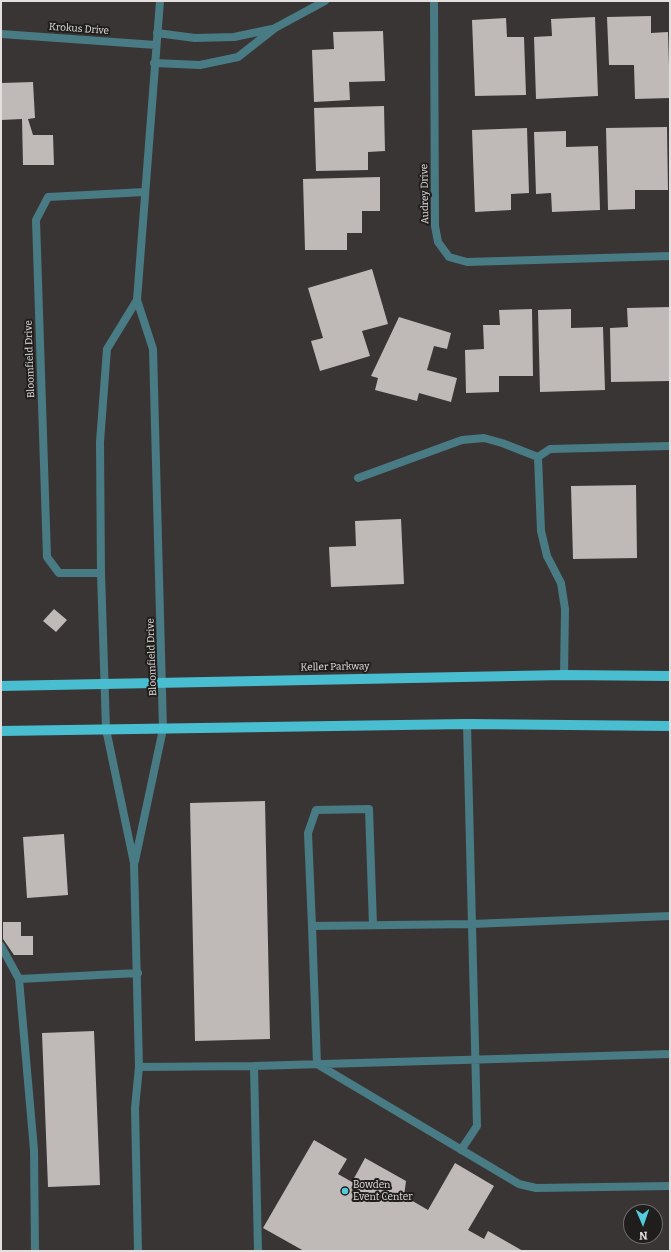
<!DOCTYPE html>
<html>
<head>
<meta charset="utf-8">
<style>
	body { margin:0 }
	#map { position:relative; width:671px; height:1252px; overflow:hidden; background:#3a3535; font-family:Bitter,serif }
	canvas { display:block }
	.frame { position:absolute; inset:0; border:2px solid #e2dfde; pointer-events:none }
	.north { position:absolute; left:623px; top:1204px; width:40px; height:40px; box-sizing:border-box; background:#201d1d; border:1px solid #6e6b6a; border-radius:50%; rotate:178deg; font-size:11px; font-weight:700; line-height:16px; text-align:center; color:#e2dfde }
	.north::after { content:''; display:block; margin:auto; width:14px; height:18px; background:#54cadd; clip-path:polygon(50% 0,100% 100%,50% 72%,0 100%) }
</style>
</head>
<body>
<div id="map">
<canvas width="671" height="1252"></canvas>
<div class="frame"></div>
<div class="north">N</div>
</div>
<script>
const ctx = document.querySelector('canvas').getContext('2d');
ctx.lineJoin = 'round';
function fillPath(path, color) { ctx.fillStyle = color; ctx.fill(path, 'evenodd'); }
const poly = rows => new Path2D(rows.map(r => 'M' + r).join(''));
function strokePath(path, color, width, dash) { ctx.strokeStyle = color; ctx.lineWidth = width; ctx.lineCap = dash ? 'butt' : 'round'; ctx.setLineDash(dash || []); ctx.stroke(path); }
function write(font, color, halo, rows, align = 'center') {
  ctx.font = font + ' Bitter,serif'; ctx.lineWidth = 4; ctx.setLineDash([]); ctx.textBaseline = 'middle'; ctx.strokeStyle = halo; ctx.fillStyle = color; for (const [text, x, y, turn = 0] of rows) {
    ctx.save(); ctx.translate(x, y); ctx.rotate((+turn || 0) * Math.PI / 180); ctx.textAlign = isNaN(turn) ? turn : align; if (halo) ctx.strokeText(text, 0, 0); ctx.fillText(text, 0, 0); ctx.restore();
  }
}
const building = poly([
	[651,16,651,33,668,32,670,98,635,99,634,65,609,65,607,17],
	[595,17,598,96,536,99,534,37,552,36,551,19],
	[506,18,507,37,524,37,526,95,475,96,472,20],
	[383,31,385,81,349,82,350,100,314,102,312,50,334,49,333,32],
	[33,82,35,118,28,119,33,135,53,135,54,165,23,165,22,119,1,120,1,83],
	[384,106,385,151,368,152,368,170,316,171,314,108],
	[667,127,668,190,635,190,635,209,608,210,606,128],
	[527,128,529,193,511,194,511,210,475,212,472,130],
	[566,131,566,147,598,146,600,210,552,212,551,193,536,194,534,132],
	[380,177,380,211,362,211,362,233,347,233,347,250,305,250,303,179],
	[372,269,388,324,362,331,370,356,320,371,311,341,323,338,308,288],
	[670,307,670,381,611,382,610,328,628,327,627,308],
	[532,309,533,376,499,376,499,392,466,393,465,350,484,349,483,325,500,325,499,310],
	[571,309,571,328,603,327,605,390,540,392,538,310],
	[399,317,451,333,447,349,434,346,427,370,457,378,451,402,419,393,417,401,375,390,378,378,371,376],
	[636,485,637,558,573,559,571,486],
	[401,519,404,584,331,587,329,547,356,546,355,521],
	[54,609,67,620,56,632,43,621],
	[265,801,270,1039,195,1041,190,803],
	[64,834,68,895,27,898,23,837],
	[3,922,21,922,21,936,33,936,33,955,14,955,3,939],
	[94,1031,100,1185,48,1187,42,1033],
	[314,1140,347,1159,338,1174,352,1182,365,1158,406,1181,404,1196,428,1210,455,1163,494,1186,468,1230,484,1239,488,1231,523,1251,304,1251,263,1228]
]);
const lane = poly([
	[358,478,462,440,484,438,502,443,538,457],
	[564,675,565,609,561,583,547,556,541,531,538,457,550,449,670,446],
	[106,729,134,863,139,1067,135,1108,138,1251],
	[135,861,163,729],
	[670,916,472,924,312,926,317,1064,519,1184,536,1188,670,1186],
	[312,926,308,833,316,810,369,809,373,925],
	[1,946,19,979],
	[254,1066,670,1054],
	[139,1067,254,1066,258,1251],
	[461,1150,477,1126,467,724],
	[35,1251,34,1150,19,979,138,973]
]);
const street = poly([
	[160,1,137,300,153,349,163,729],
	[434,1,435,226,438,242,449,257,467,262,670,256],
	[157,33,195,38,234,37,272,29],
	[1,34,156,45],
	[154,63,200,65,238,57,275,28,325,1],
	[101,573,59,573,47,557,36,220,48,197,145,192],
	[106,729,101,573,100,442,107,349,137,300]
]);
const primary = poly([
	[1,686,564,675,670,676],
	[1,731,467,724,670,726]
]);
const markers = [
	[345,1191,4,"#54cadd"]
];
const streetNames = [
	["Krokus Drive",79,29,4],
	["Audrey Drive",425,194,-91],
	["Bloomfield Drive",30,359,-92],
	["Bloomfield Drive",152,657,-92],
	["Keller Parkway",335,667,-1]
];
const poiNames = [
	["Bowden",353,1185],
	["Event Center",353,1197]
];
fillPath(building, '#bfb9b8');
strokePath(lane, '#487b84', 8);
strokePath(street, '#487b84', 8);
strokePath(primary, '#49bed0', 10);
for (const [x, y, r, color] of markers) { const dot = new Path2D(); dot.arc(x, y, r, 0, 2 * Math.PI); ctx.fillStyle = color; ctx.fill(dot); strokePath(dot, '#201d1d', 1.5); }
write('10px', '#e2dfde', '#201d1d', streetNames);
write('10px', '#e2dfde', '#201d1d', poiNames, 'left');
</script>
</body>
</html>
